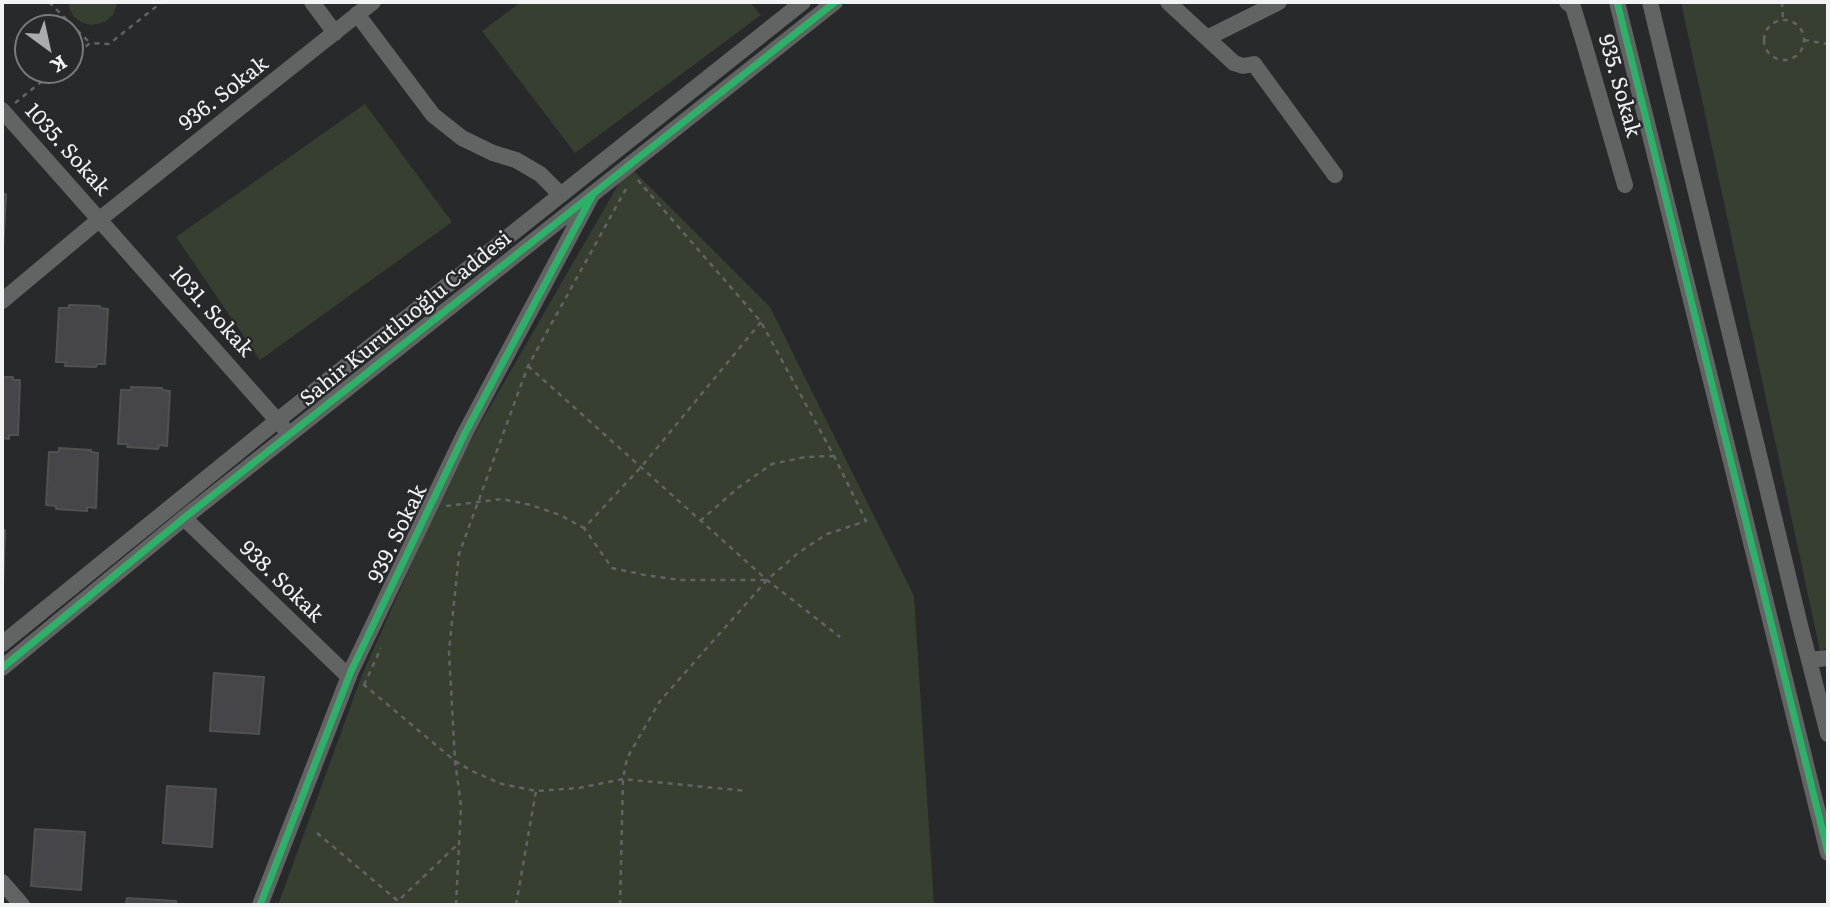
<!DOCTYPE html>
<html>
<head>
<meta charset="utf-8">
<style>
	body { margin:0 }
	#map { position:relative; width:1830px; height:907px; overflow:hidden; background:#28292a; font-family:Literata,serif }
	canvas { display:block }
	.frame { position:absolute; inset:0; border:4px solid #f2f3f5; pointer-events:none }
	.north { position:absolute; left:14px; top:14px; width:70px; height:70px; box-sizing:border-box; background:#27292b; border:2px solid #787a7c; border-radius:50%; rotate:147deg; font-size:19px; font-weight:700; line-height:28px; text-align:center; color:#f2f3f5 }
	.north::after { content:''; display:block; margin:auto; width:24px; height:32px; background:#abacae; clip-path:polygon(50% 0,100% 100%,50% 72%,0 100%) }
</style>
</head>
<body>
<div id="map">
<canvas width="1830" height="907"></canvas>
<div class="frame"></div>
<div class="north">K</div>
</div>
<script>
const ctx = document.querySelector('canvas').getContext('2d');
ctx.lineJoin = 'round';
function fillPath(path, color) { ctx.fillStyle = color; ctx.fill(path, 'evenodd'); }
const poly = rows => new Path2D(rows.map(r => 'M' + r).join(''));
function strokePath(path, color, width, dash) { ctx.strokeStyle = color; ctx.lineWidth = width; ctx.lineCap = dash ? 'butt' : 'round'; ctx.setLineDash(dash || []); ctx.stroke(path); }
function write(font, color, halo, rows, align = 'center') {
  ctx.font = font + ' Literata,serif'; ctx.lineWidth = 5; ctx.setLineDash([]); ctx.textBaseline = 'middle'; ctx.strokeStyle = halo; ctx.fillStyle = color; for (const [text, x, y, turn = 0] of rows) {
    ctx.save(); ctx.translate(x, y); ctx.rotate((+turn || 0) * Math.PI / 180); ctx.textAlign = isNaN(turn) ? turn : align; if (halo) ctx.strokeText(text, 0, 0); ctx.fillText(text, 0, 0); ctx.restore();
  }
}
const green = poly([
	[68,2,118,2,113,15,106,21,98,24,90,25,81,22,74,17,70,10],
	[521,2,750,2,761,15,575,153,482,31],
	[1681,2,1828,2,1828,647,1820,651],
	[365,104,452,222,260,360,176,237],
	[629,166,770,307,914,596,934,905,278,905,362,675,454,469]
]);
const building = poly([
	[2,194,6,194,3,249,2,249,2,194],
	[69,305,100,306,100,308,108,309,105,364,97,364,96,367,65,366,66,362,56,362,59,308,69,308,69,305],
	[2,377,13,377,13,380,20,380,18,435,9,435,9,439,2,438,2,377],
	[131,387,162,388,162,390,170,391,167,446,159,445,158,449,127,447,128,444,118,444,121,390,131,390,131,387],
	[59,448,91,450,91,452,98,453,96,508,87,507,87,511,56,509,56,506,46,505,49,452,59,452,59,448],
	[2,530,5,530,3,585,2,585,2,530],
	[214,673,264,677,259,734,210,731,214,673],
	[167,786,216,789,212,847,163,843,167,786],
	[35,829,85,832,81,890,31,886,35,829],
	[127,898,176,901,176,905,126,905,127,898]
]);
const path = poly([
	[49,2,90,43],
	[1782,2,1783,20],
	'1764 40a20 20 0 1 1 40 0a20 20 0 1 1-40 0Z',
	[1804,40,1828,44],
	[70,59,90,43,109,44,162,2],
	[15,103,56,70],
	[761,322,642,466,584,528,612,568,645,575,680,580,766,580],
	[528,366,767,580,840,637],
	[446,506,502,499,531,505,560,515,584,528],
	[700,521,739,487,772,464,806,457,834,456],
	[363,684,455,761,472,771,502,784,536,791,579,788,623,779,747,791],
	[364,685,381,648],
	[317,833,398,901,459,843],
	[456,905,461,806,455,761,449,651,459,554,528,366,627,187],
	[516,905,536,791],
	[620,905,623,779,627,758,660,701,767,580,798,553,827,534,866,521,834,456,761,322,636,178]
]);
const minor = poly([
	[312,2,335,33],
	[1168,2,1234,63,1243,66,1254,64,1335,175],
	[1567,2,1573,7,1584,43,1625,185],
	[1617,2,1828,853],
	[1650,2,1800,625,1828,734],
	[357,14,433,115,462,138,493,153,516,160,540,174,561,195],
	[1207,38,1279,2],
	[2,110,283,427],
	[2,301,100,219,373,2],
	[184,518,349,677],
	[2,644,278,420,803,2],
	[1809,660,1828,658],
	[2,668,184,518,835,2],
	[2,882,22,905],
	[260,905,351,671,465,433,592,195]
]);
const cycleway = poly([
	[1617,2,1828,853],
	[2,668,184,518,835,2],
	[260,905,351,671,465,433,592,196]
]);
const streetNames = [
	["935. Sokak",1619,86,74],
	["936. Sokak",224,94,-38],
	["1035. Sokak",67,150,48],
	["1031. Sokak",211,312,48],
	["Sahir Kurutluoğlu Caddesi",406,319,-39],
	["939. Sokak",398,534,-64],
	["938. Sokak",281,582,44]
];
fillPath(green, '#373f30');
fillPath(building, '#46454a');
strokePath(building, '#515152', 2);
strokePath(path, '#626364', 2.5, [5, 5]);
strokePath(minor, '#626363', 16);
strokePath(cycleway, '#2db169', 7);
write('21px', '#f2f3f5', '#27292b', streetNames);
</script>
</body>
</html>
